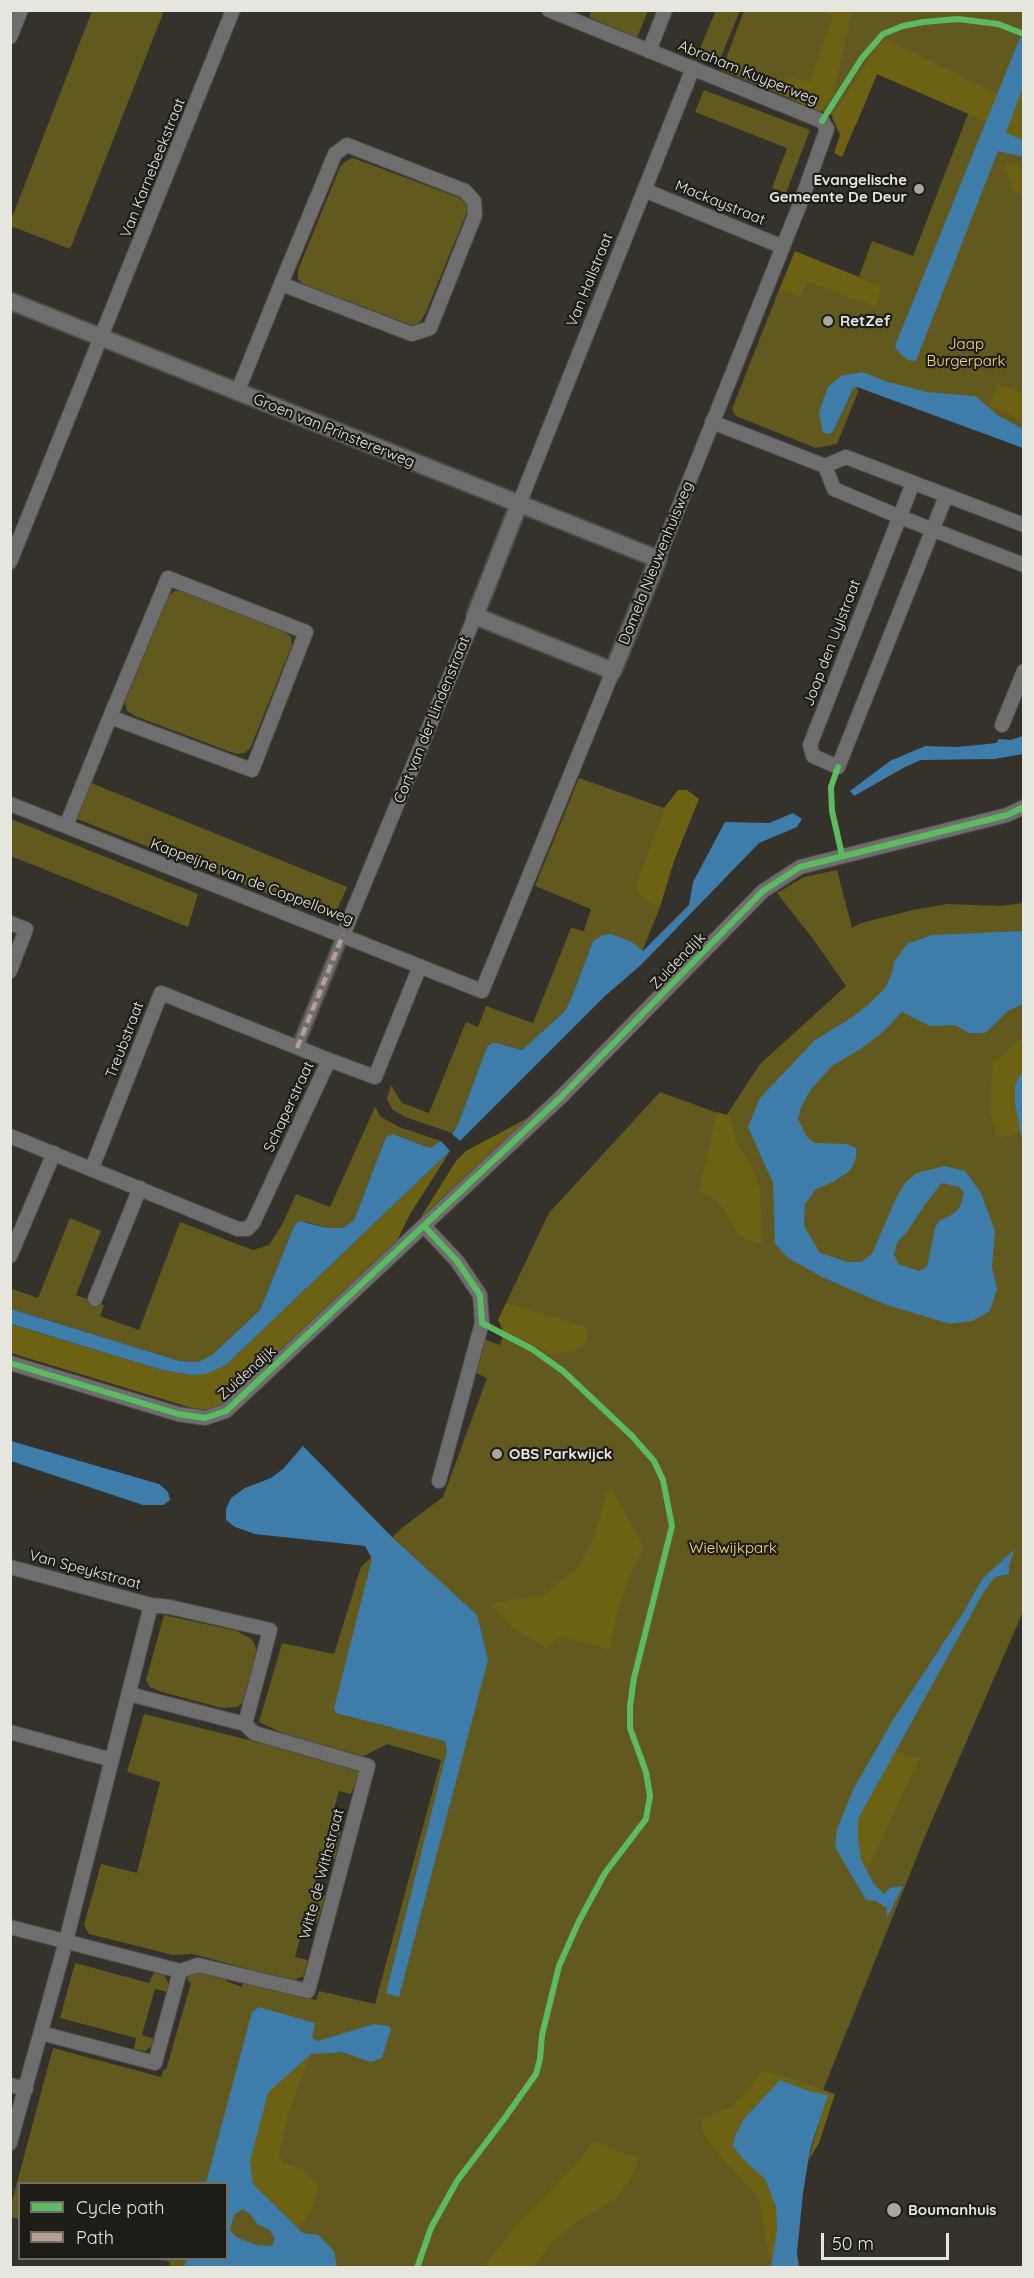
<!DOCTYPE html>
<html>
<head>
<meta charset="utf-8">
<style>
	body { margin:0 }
	#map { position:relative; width:1034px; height:2278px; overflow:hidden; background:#34322a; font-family:Quicksand,sans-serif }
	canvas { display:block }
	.frame { position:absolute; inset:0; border:12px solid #e7e6de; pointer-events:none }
	.legend { position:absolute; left:18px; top:2182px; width:210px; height:78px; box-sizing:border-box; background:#1d1c16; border:2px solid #6e6d66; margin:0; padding:8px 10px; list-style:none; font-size:18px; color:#e7e6de }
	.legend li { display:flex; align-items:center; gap:12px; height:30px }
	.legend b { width:30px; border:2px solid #6e6d66 }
	.scale { position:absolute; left:821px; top:2233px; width:128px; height:27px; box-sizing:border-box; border:3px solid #e7e6de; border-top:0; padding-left:8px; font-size:18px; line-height:21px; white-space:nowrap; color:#e7e6de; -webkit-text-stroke:4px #1d1c16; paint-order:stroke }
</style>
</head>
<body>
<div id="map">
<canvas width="1034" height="2278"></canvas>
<div class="frame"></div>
<ul class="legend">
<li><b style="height:8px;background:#5cba63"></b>Cycle path</li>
<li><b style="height:8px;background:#b99d93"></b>Path</li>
</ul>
<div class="scale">50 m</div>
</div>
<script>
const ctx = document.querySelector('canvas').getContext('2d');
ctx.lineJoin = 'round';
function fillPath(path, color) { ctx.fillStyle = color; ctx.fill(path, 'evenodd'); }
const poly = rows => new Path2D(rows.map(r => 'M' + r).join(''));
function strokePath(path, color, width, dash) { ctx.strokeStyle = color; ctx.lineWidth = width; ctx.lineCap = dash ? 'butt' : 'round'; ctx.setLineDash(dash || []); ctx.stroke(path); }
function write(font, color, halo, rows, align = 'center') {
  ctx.font = font + ' Quicksand,sans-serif'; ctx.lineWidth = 4.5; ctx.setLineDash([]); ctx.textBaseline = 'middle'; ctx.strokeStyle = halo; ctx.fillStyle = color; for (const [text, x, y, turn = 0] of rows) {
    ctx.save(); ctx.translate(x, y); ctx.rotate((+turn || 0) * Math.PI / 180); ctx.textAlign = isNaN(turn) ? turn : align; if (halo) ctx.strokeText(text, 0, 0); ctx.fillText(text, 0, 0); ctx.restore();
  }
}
const green = poly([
	[716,10,740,11,717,66,696,58],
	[92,11,164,11,70,249,11,226,11,220],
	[591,11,591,10,648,11,637,38,589,17],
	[744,11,1023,11,1023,439,863,372,823,427,824,433,833,432,853,389,857,387,858,392,837,444,816,448,736,416,732,409,779,290,801,298,808,282,875,306,881,286,859,277,872,241,913,256,968,114,877,74,856,125,723,71,722,69],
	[704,90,810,130,786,193,772,188,787,148,695,112],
	[353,158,460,198,466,204,467,212,426,312,420,322,414,326,303,284,298,279,298,270,340,167,346,161],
	[175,591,182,591,284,631,291,637,292,645,250,749,244,753,236,754,135,716,127,711,125,702,168,596],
	[579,778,664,808,635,886,638,894,649,903,660,907,642,952,632,942,593,941,571,999,565,1011,522,1050,497,1043,487,1047,458,1124,452,1133,405,1117,392,1109,387,1099,391,1085,402,1103,429,1113,466,1022,478,1027,486,1006,533,1023,571,928,584,931,591,909,535,886],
	[91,783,347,887,333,919,77,819],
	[11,819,198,894,188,927,11,856],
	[837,870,852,928,861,923,913,910,947,904,1000,906,1023,903,1023,1612,926,1834,778,2202,791,2267,169,2267,170,2262,158,2259,226,2258,226,2184,20,2184,19,2219,11,2217,11,2205,53,2048,161,2077,164,2069,166,2070,191,1983,187,1980,189,1974,200,1970,227,1977,226,1981,242,1987,244,1980,316,2000,319,1991,375,2004,441,1760,387,1744,362,1757,303,1743,259,1722,282,1643,334,1654,361,1567,402,1528,443,1497,487,1378,476,1373,484,1339,500,1345,514,1306,506,1303,549,1213,660,1092,726,1116,760,1064,846,986,813,939,777,893,804,877],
	[375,1107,381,1117,399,1127,441,1141,430,1148,394,1134,386,1137,354,1220,343,1228,328,1228,306,1222,294,1226,260,1310,212,1355,198,1362,180,1361,11,1309,10,1288,38,1298,70,1218,101,1231,76,1295,104,1305,100,1316,139,1330,180,1222,253,1250,269,1245,283,1223,296,1194,330,1207],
	[164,1615,237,1631,252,1639,257,1650,245,1701,237,1707,222,1708,162,1692,150,1687,146,1680],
	[144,1714,358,1767,359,1773,351,1794,339,1791,329,1827,341,1831,335,1859,322,1856,313,1892,325,1896,317,1923,305,1920,295,1957,308,1960,303,1977,300,1977,293,1981,193,1954,173,1955,89,1934,84,1925,101,1864,137,1873,160,1782,127,1772],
	[75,1963,149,1983,154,1972,164,1975,168,1982,168,1992,155,1989,142,2035,155,2039,152,2046,145,2051,134,2049,136,2038,60,2018]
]);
const forest = poly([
	[814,11,852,11,833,95,820,113,784,95,788,77,810,82,833,15],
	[886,39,997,94,986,121,877,74,842,157,834,153,840,135,832,117,834,113,864,68,875,49],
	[1023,87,1023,140,1005,133],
	[1007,162,1023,168,1023,196,1012,189,1006,168],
	[795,251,881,286,876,307,808,282,801,298,779,290],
	[999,384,1023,394,1023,421,989,406],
	[678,790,687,790,699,799,674,861,660,907,649,903,638,894,635,886,664,808],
	[1023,1037,1023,1070,1015,1085,1015,1103,1022,1133,997,1138,990,1110,993,1062],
	[541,1111,413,1230,456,1161,466,1151],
	[717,1112,730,1116,736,1141,752,1167,760,1189,762,1244,750,1241,738,1233,719,1203,708,1195,699,1192],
	[450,1151,409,1216,393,1249,231,1399,216,1408,207,1410,192,1408,11,1353,10,1324,162,1370,190,1375,226,1365],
	[506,1303,573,1323,587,1329,587,1341,578,1350,554,1355,503,1331,498,1320],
	[608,1489,613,1491,641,1542,643,1551,632,1570,619,1606,609,1650,561,1636,546,1648,511,1626,490,1604,544,1595,577,1568,592,1543],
	[894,1751,919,1759,867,1870,861,1859,858,1837,858,1819],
	[311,2054,288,2115,279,2154,283,2163,302,2169,319,2186,310,2214,298,2227,253,2184,250,2161,268,2093],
	[762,2071,781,2075,835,2094,819,2143,808,2161,827,2095,809,2091,780,2080,743,2120,735,2136,743,2159,765,2179,776,2207,777,2229,771,2267,759,2199,718,2153,704,2135,702,2125,702,2119,731,2107,745,2094],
	[593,2141,638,2158,635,2171,617,2198,581,2219,552,2242,534,2267,483,2267,513,2229,580,2160]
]);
const water = poly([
	[1020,38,1023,39,1023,87,1006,133,1023,140,1023,157,998,151,921,348,916,361,907,360,895,348,897,341],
	[863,372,885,381,926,392,975,396,999,416,1023,429,1023,448,857,387,853,389,833,432,828,434,823,433,819,412,828,387,841,376],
	[1023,736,1023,754,994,759,921,760,905,767,854,796,850,791,890,761,925,746,958,747,996,743,999,739,1010,740],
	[793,813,802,819,797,827,759,843,641,965,605,996,460,1141,452,1134,458,1124,487,1047,492,1043,497,1043,522,1050,565,1011,571,999,593,941,603,935,611,934,632,942,643,951,689,905,693,882,725,822,769,823],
	[1023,931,1023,1004,1008,1011,985,1033,969,1033,955,1025,930,1026,902,1012,883,1032,859,1050,832,1066,811,1089,801,1107,798,1120,807,1137,815,1143,847,1144,856,1148,856,1158,851,1170,833,1182,816,1189,805,1204,804,1226,820,1253,848,1262,861,1262,872,1254,897,1196,905,1183,917,1173,945,1166,965,1171,981,1193,995,1231,992,1267,997,1289,990,1311,972,1321,950,1324,884,1304,822,1277,788,1258,775,1244,773,1183,748,1127,760,1098,815,1040,851,1018,869,1004,885,988,892,973,894,962,907,944,932,935],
	[942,1183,959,1187,964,1193,960,1207,953,1214,939,1221,935,1228,927,1267,919,1271,898,1264,894,1254,898,1241,907,1232,926,1203],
	[1023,1070,1023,1144,1015,1103,1015,1085],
	[393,1134,430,1148,441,1141,450,1151,226,1365,206,1374,190,1375,162,1370,11,1324,11,1309,180,1361,198,1362,212,1355,260,1310,294,1226,299,1221,328,1228,343,1228,354,1220,386,1137],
	[11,1441,159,1484,168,1492,170,1500,163,1505,143,1505,11,1461],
	[303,1446,394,1539,477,1615,488,1660,399,1997,386,1993,447,1751,445,1741,336,1713,334,1708,372,1559,365,1546,255,1534,235,1527,226,1520,226,1509,231,1498,245,1488,271,1478,283,1469],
	[1014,1550,1009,1566,1009,1574,995,1577,983,1593,858,1819,858,1837,861,1859,873,1883,884,1894,890,1888,903,1886,887,1918,887,1908,876,1901,866,1900,835,1847,837,1829,854,1788,893,1720,963,1613,983,1578],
	[259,2007,315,2023,312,2038,318,2041,374,2024,389,2026,391,2029,382,2058,371,2062,342,2052,311,2054,271,2090,268,2093,250,2161,253,2184,303,2233,318,2235,334,2251,337,2267,184,2267,187,2259,226,2258,226,2184,206,2183,252,2012],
	[243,2209,251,2215,257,2224,270,2230,274,2237,273,2246,256,2245,236,2237,230,2230,234,2215],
	[780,2080,809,2091,828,2095,810,2150,803,2193,797,2253,799,2267,771,2267,777,2229,776,2207,765,2179,743,2159,733,2146,735,2136,743,2120]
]);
const pedestrian = poly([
	[297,1048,343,935]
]);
const minor = poly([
	[549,10,822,121,827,129,800,204,658,559],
	[10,37,21,10],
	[649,51,665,10],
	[644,190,783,247],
	[237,393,281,284,335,154,347,145,465,191,474,201,475,215,430,328,412,334,281,284],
	[712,422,825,466,846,457,1024,525],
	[825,466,834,489,900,517,1024,565],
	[913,483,810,745,813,756,838,767,946,496],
	[519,504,693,68],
	[10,562,233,10],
	[168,578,306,632,252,770,110,717,168,578],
	[1002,725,1024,671],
	[10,804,482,991,613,671],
	[66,826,110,717],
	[10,923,26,929,10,971],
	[343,935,475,616],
	[10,1136,238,1229,247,1229,253,1223,329,1060,375,1077,420,966],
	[92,1168,161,993,329,1060],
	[424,1226,457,1261,480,1295,482,1323,439,1481],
	[10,1256,54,1153],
	[95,1299,140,1188],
	[10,1363,178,1414,205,1418,226,1411,560,1098,763,891,800,867,1007,815,1024,807],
	[10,1567,151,1605],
	[10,1732,112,1760],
	[10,1927,180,1971,155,2063,41,2033],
	[180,1971,198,1965,308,1991,368,1766,254,1733,245,1724],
	[10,2085,26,2089],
	[10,2143,66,1941,151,1605,170,1607,270,1630,245,1724,129,1694]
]);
const tertiary = poly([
	[10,301,658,559,613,671,475,616,519,504]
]);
const quiet = poly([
	[297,1048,343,935]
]);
const cycleway = poly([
	[822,121,862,58,883,34,903,26,923,22,958,19,998,24,1024,34],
	[838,767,831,787,832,811,842,855],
	[10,1363,178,1414,205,1418,226,1411,560,1098,763,891,800,867,1007,815,1024,807],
	[417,2268,431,2228,457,2181,504,2119,536,2074,540,2059,542,2035,559,1966,579,1921,605,1873,646,1819,650,1796,646,1772,630,1728,630,1706,634,1678,672,1526,663,1480,654,1461,632,1436,563,1371,532,1349,482,1323,480,1295,457,1261,424,1226]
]);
const markers = [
	[919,189,6,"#a8a79f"],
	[828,321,6,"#a8a79f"],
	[497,1454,6,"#a8a79f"],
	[894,2210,8,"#a8a79f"]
];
const streetNames = [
	["Abraham Kuyperweg",748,73,22],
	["Van Karnebeekstraat",153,168,-68],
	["Mackaystraat",720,203,22],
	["Van Hallstraat",590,280,-68],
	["Groen van Prinstererweg",334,431,22],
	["Domela Nieuwenhuisweg",656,563,-68],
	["Joop den Uylstraat",832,643,-69],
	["Cort van der Lindenstraat",432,720,-68],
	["Kappeijne van de Coppelloweg",252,882,21],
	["Zuidendijk",678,961,-46],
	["Treubstraat",125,1040,-69],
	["Schaperstraat",289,1107,-65],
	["Zuidendijk",247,1373,-42],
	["Van Speykstraat",85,1570,15],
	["Witte de Withstraat",322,1874,-75]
];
const poiNames = [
	["Evangelische",907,180,"right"],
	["Gemeente De Deur",907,197,"right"],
	["RetZef",840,321],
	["OBS Parkwijck",509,1454],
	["Boumanhuis",908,2210]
];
const parkNames = [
	["Jaap",966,344],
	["Burgerpark",966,361],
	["Wielwijkpark",733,1548]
];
fillPath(green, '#62591f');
fillPath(forest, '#6d6213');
fillPath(water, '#3e7ca9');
strokePath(pedestrian, '#504e48', 14);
strokePath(minor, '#504e48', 16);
strokePath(tertiary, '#504e48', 20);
strokePath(pedestrian, '#6e6e6e', 10);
strokePath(minor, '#6e6e6e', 14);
strokePath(tertiary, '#6e6e6e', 16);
strokePath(quiet, '#b99d93', 4.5, [9, 4.5]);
strokePath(cycleway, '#5cba63', 6);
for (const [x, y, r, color] of markers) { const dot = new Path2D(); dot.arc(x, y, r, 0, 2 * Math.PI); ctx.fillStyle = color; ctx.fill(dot); strokePath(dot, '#1d1c16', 2); }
write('15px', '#e7e6de', '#1d1c16', streetNames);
write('bold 15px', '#e7e6de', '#1d1c16', poiNames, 'left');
write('15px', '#f1e071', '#1d1c16', parkNames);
</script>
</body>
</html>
